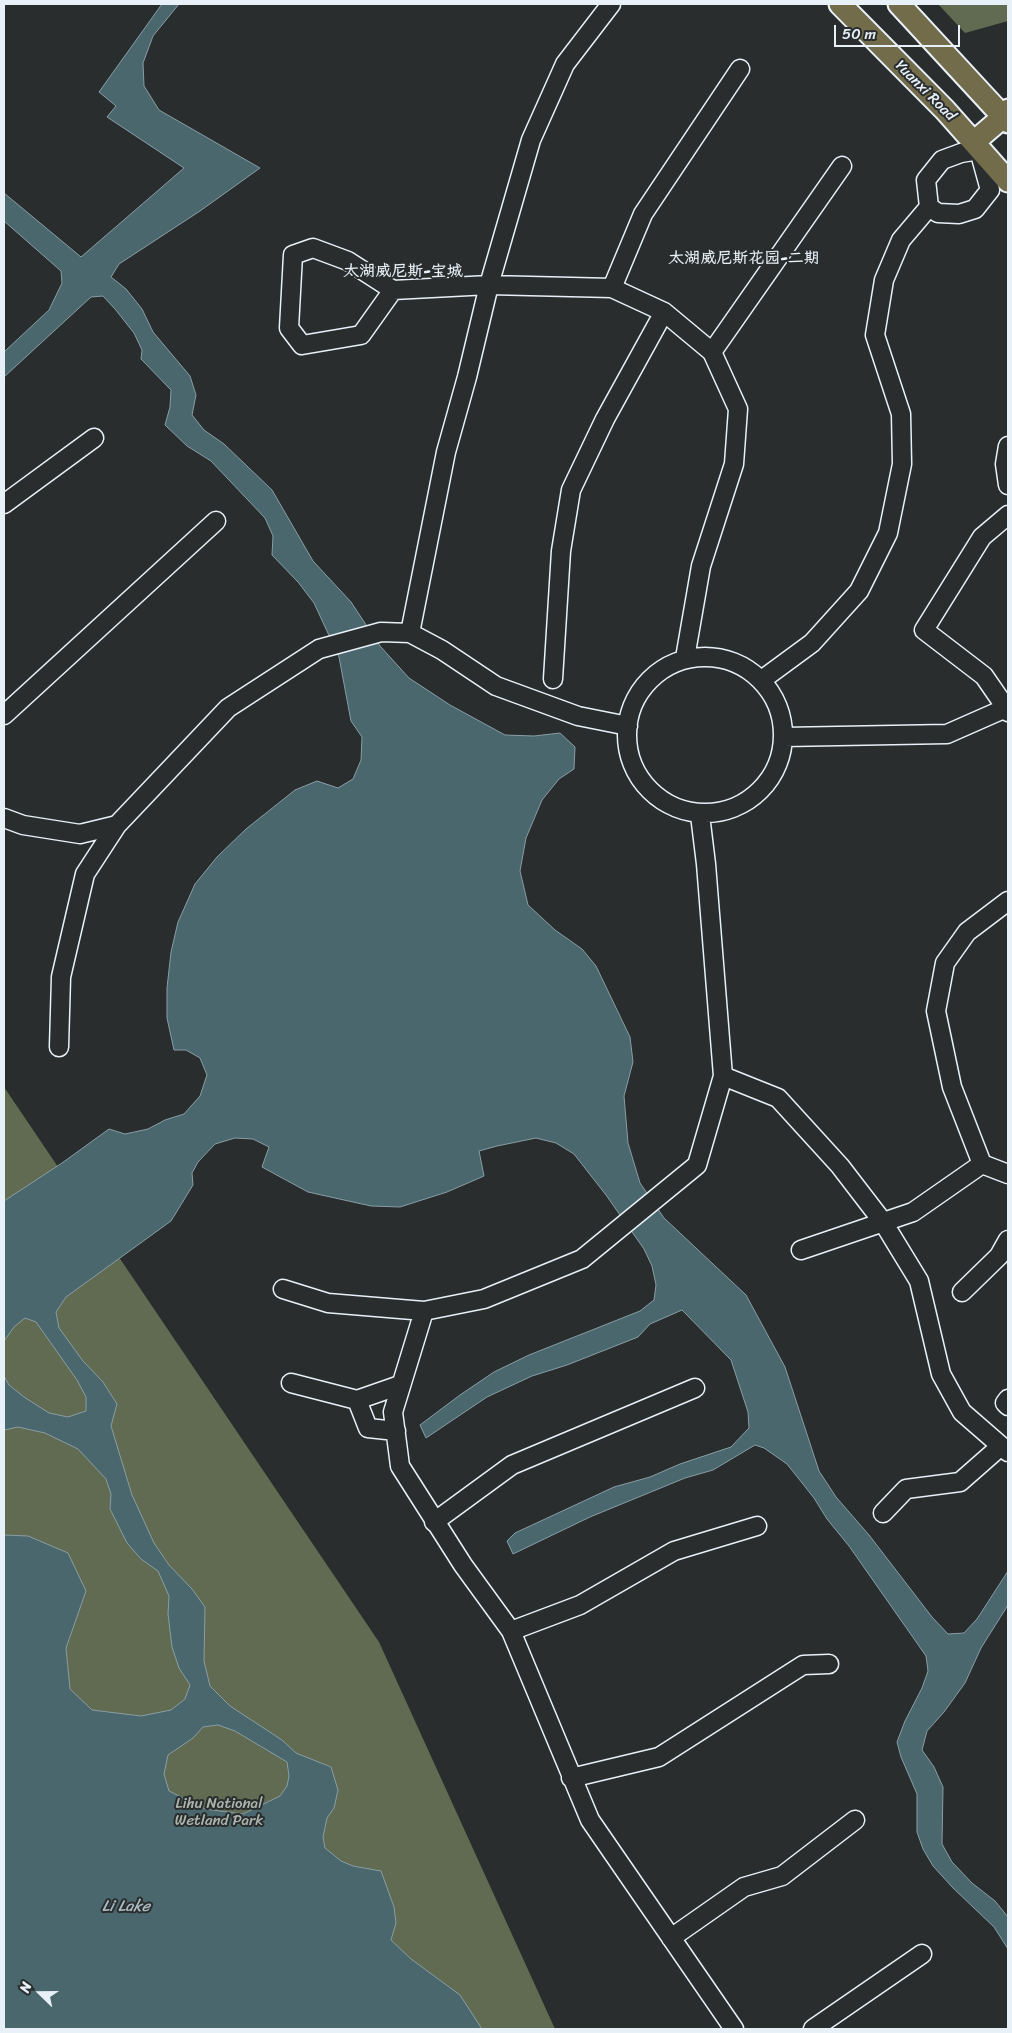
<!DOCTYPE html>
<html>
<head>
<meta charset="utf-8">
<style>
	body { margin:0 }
	#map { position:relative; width:1012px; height:2033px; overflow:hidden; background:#2a2d2e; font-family:Sriracha,sans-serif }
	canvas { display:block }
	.frame { position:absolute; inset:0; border:5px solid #e8f1f8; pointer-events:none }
	.north { position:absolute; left:15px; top:1968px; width:50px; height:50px; -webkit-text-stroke:4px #2a2d2e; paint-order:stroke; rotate:292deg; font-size:14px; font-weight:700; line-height:20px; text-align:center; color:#e8f1f8 }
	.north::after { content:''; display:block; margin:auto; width:18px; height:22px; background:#e8f1f8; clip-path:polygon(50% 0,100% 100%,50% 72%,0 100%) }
	.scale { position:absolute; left:834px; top:25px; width:126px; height:22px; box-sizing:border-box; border:2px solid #e8f1f8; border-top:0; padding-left:6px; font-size:15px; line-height:18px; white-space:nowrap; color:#e8f1f8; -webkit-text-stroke:4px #2a2d2e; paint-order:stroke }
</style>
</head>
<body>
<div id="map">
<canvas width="1012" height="2033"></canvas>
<div class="frame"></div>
<div class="north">N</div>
<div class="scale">50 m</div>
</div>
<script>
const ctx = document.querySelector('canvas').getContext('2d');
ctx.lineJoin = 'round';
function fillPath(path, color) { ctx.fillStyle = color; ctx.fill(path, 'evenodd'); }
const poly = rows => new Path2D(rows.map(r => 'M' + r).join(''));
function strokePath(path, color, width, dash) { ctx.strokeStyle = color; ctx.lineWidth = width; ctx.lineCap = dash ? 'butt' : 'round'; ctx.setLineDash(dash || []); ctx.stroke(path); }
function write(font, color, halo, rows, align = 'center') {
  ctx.font = font + ' Sriracha,"LXGW WenKai TC",sans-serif'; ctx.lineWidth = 4; ctx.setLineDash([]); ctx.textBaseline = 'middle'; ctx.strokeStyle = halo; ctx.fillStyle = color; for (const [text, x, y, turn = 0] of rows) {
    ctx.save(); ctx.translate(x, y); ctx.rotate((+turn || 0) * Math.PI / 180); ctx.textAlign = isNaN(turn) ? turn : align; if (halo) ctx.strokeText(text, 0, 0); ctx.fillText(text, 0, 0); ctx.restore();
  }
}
const green = poly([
	[938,4,1008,4,1008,21,965,33],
	[4,1087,379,1642,555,2029,4,2029]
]);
const water = poly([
	[162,4,179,4,153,36,143,63,144,86,159,110,260,168,200,211,119,264,111,277,126,289,142,309,153,332,190,376,196,395,192,415,204,430,224,444,272,490,313,561,351,602,380,646,409,678,450,705,505,735,534,736,560,733,575,747,574,769,559,779,542,800,526,838,520,871,528,905,555,930,582,949,596,966,630,1037,633,1062,624,1096,628,1143,640,1183,664,1218,746,1295,785,1367,819,1471,836,1497,869,1535,932,1617,948,1634,964,1633,977,1619,1008,1571,1008,1605,981,1648,965,1683,944,1712,927,1731,922,1750,934,1767,943,1787,942,1844,952,1862,972,1883,995,1901,1008,1917,1008,1949,994,1927,953,1888,933,1866,923,1849,917,1832,917,1794,901,1757,897,1742,905,1721,922,1688,928,1671,926,1656,849,1546,827,1519,814,1498,787,1464,764,1448,755,1445,713,1470,685,1478,590,1517,513,1554,507,1541,515,1533,614,1487,650,1477,680,1464,731,1447,749,1428,748,1412,731,1360,682,1310,650,1324,638,1337,567,1365,532,1376,487,1397,426,1438,420,1425,460,1395,494,1372,529,1355,640,1311,654,1300,656,1285,652,1266,644,1249,606,1195,574,1154,556,1143,536,1138,497,1146,479,1151,484,1176,447,1192,400,1207,371,1206,308,1192,262,1167,269,1147,253,1139,235,1138,215,1144,198,1162,192,1173,193,1185,171,1221,66,1297,56,1312,59,1328,83,1361,103,1382,117,1404,111,1426,132,1495,154,1543,169,1565,192,1589,205,1607,204,1661,210,1686,230,1706,282,1740,296,1753,331,1767,338,1790,334,1808,327,1818,323,1837,325,1848,341,1861,353,1866,381,1871,394,1907,396,1923,391,1940,411,1959,460,1995,482,2029,4,2029,4,1535,28,1536,68,1553,86,1591,66,1648,70,1689,92,1710,141,1716,171,1710,185,1699,190,1685,179,1668,172,1647,168,1614,169,1596,158,1571,141,1559,127,1543,110,1509,111,1494,106,1479,78,1449,45,1433,18,1427,4,1430,4,1376,9,1385,24,1397,49,1413,68,1417,86,1411,86,1397,77,1380,36,1322,25,1318,14,1327,4,1341,4,1201,62,1163,109,1129,125,1134,148,1129,165,1120,184,1114,200,1096,207,1075,200,1058,186,1050,174,1050,167,1018,167,988,171,952,178,922,195,884,217,857,246,829,295,790,317,781,338,788,353,779,361,760,362,737,351,721,339,657,314,603,298,582,272,555,273,536,265,518,211,461,187,446,165,425,170,407,171,390,141,359,142,350,134,333,115,309,103,296,91,297,4,377,4,352,49,310,62,283,61,271,4,221,4,193,81,257,184,168,107,117,116,106,99,92,162,4],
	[218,1725,235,1731,287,1762,289,1776,287,1786,280,1796,243,1814,205,1809,169,1791,164,1774,168,1755,193,1738,203,1727,218,1725]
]);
const minor = poly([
	[979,150,990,190,975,209,959,214,938,213,929,207,926,180,942,160,961,153,979,150],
	[612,288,643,214,740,69],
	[393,290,361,335,302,345,289,328,293,255,313,248,348,261,393,290,489,285,612,288,664,312,712,352,738,409,734,464,701,566,685,658],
	[712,352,842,166],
	[1008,446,1005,464,1008,485],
	[4,504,94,438],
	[410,633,446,452,467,377,489,285,531,140,565,64,611,4],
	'627 735a78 78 0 1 1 156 0a78 78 0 1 1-156 0Z',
	[553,679,561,551,571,490,605,419,664,312],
	[763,679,812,643,859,591,888,533,902,464,901,414,875,335,884,280,901,240,929,207],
	[1006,708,984,676,924,630,982,537,1008,515],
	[4,715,216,521],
	[784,737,947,734,1006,708,1008,712],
	[700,815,706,864,723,1076,697,1165,582,1259,484,1299,424,1311,393,1412,400,1466,463,1565,511,1631,590,1820,734,2029],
	[4,818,23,825,80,834,117,825,228,708,319,649,381,632,410,633,442,650,496,686,578,716,628,726],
	[59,1047,61,977,85,874,117,825],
	[723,1076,778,1098,840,1166,883,1222,919,1281,941,1374,962,1412,1008,1452],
	[982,1164,952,1087,936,1011,945,963,967,932,1008,901],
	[801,1250,913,1212,982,1164,1008,1174],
	[283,1289,328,1303,424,1311],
	[962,1292,999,1256,1008,1240],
	[291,1383,357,1400,400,1385],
	[1008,1399,1005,1403,1008,1406],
	[357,1400,368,1428,396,1431],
	[883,1513,906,1489,960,1482,1001,1446],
	[434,1522,512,1465,695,1388],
	[511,1631,580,1605,674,1551,757,1526],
	[571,1778,659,1757,803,1665,829,1664],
	[671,1938,744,1887,782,1876,855,1820],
	[813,2029,922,1954]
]);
const major = poly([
	[840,4,945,110,1008,181],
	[899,4,1008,122],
	[974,142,1003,117,1008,110]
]);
const streetNames = [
	["Yuanxi Road",925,91,45]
];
const parkNames = [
	["Lihu National",219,1804],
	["Wetland Park",219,1821]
];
const neighbourhoodNames = [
	["太湖威尼斯花园-二期",744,259],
	["太湖威尼斯-宝城",403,272]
];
const waterNames = [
	["Li Lake",126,1907]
];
fillPath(green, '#616b51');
fillPath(water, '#4a676e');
strokePath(water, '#899ea5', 1);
strokePath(minor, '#e8f1f8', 21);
strokePath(major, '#e8f1f8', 25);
strokePath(minor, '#2a2d2e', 18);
strokePath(major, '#726c4b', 21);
write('15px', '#e8f1f8', '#2a2d2e', streetNames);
write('15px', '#abb5ad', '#2a2d2e', parkNames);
write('bold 16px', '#e8f1f8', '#2a2d2e', neighbourhoodNames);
write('italic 16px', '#a9bac1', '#2a2d2e', waterNames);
</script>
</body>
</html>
